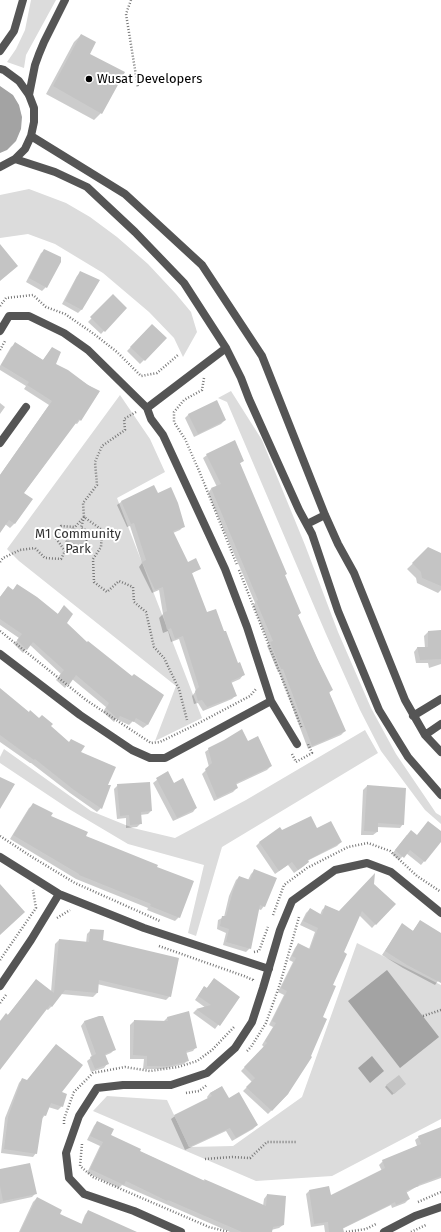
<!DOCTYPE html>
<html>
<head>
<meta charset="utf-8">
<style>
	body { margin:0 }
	canvas { display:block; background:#fff }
</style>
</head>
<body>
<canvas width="441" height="1232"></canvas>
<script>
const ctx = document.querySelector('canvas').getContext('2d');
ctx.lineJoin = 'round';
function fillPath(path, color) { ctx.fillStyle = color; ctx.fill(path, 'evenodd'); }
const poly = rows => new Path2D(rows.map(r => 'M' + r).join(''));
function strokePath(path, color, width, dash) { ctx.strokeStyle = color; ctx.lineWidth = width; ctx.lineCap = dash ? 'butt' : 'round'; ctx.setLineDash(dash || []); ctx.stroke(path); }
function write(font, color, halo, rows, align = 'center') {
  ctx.font = font + ' "Fira Sans",sans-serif'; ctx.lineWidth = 4; ctx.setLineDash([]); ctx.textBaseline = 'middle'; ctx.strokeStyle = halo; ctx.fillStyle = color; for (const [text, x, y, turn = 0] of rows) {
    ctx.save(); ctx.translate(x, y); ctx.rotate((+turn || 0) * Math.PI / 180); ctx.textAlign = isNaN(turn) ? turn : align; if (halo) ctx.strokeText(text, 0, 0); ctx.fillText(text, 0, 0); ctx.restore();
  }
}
const green = poly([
	[31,0,56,0,26,55,24,68,7,62,16,49,25,30],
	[29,189,66,203,90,217,117,237,148,264,176,294,191,312,197,332,183,357,174,338,149,312,103,273,55,244,28,234,0,238,0,195],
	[231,391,262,440,305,545,338,632,371,708,396,754,436,813,441,816,441,824,425,810,381,751,360,710,326,634,227,402,218,398],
	[120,395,150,439,165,472,117,498,202,718,155,741,176,686,19,561,7,549],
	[365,730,378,753,222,847,196,936,188,933,204,865,128,844,69,809,0,763,0,757,4,749,91,811,133,828,175,838,246,800],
	[357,943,441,985,441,1119,332,1176,256,1181,93,1111,107,1096,167,1100,189,1147,233,1146,302,1097]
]);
const water = poly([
	[0,86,13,95,19,105,22,117,21,129,16,141,7,150,0,153],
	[387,970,439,1037,400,1068,348,1001],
	[372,1056,384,1071,370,1083,358,1068]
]);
const shadow = poly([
	[81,35,89,54,101,113,94,120,46,94,74,42],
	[45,250,46,287,42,291,26,282,41,253],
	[81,272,82,309,78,313,62,304,77,276],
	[113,296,126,308,101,334,88,322],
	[152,325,166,338,140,364,127,351],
	[15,344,43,360,52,348,55,364,99,392,80,420,77,424,75,423,23,494,31,499,14,524,10,528,5,524,0,531,0,475,49,405,24,389,26,386,0,370,0,366,11,347],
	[0,403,5,407,0,414],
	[189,414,225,420,221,424,194,437,185,418],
	[207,455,243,461,239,464,286,574,284,576,300,613,297,616,332,690,329,693,345,731,341,735,308,749,279,672,278,672,267,646,269,644,253,605,255,603,208,493,211,489,217,487,203,458],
	[154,487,157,495,184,526,180,530,173,533,187,563,200,568,191,574,207,614,243,675,240,679,231,683,236,695,232,699,203,711,198,703,194,704,192,696,196,691,179,639,171,642,168,631,163,633,159,618,163,614,159,590,152,593,139,567,142,563,130,526,127,527,117,505,121,502],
	[72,528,83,547,82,549,65,542],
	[429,548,441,554,441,590,438,593,417,583,416,578,407,569],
	[17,585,57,615,64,606,65,623,87,643,132,678,162,695,147,725,143,728,133,721,129,725,116,719,114,722,103,712,106,707,72,679,65,688,56,680,61,674,30,645,23,653,14,644,19,638,0,625,0,597,8,587,13,590],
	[441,631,441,664,429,668,428,663,416,663,414,652,417,648,425,648,424,636,428,632],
	[0,689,29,713,50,726,80,752,106,786,101,808,97,812,70,793,31,763,30,763,0,742],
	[248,743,271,766,267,770,235,785,237,788,233,792,214,801,202,774,209,767,205,752,209,749],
	[167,772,173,785,196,808,193,812,173,821,153,783],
	[118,785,151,811,148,814,140,815,141,823,137,827,126,828,126,818,117,819,114,789],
	[367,786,403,824,400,828,377,827,377,832,373,835,361,835,363,790],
	[33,805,50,817,84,836,156,868,179,917,175,921,147,910,148,908,76,879,10,839,29,808],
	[316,829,341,842,337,846,307,861,308,862,304,866,294,873,288,865,275,874,256,846,260,842,282,831],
	[441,832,441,841,421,865,406,853,399,860,392,854,407,835,417,836],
	[255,870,264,906,261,910,258,909,250,948,246,952,223,945,226,933,217,929,218,920,224,917,229,896,236,880,239,877,248,880,251,874],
	[373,884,394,904,372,928,359,915,343,953,332,986,288,1094,268,1114,243,1091,252,1082,241,1071,264,1047,262,1045,273,1027,269,1025,284,995,278,992,293,962,289,960,295,948,298,944,309,949,315,932,300,925,306,913,310,909,320,915,322,910,326,906,340,912],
	[420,921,441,934,441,977,435,985,403,968,382,955,402,925,413,931],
	[91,930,102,941,170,996,166,1000,97,984,97,993,93,997,61,994,52,1006,48,1010,46,1009,0,1068,0,1021,7,1016,36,980,51,992,55,944,59,940,86,943,87,934],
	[214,979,239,997,215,1029,193,1013,196,1010,206,1008,195,1000,201,991,204,987,206,989],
	[188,1012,196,1047,193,1051,186,1053,188,1060,184,1064,163,1069,143,1069,144,1059,130,1059,130,1025,134,1021,163,1022,167,1018],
	[99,1017,115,1049,111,1053,104,1056,107,1064,104,1068,91,1072,87,1061,92,1057,81,1026,84,1022],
	[22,1079,60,1093,62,1106,58,1110,48,1107,45,1115,41,1120,36,1153,33,1157,1,1153,5,1118,19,1083],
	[387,1085,403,1086,392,1095,385,1087],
	[221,1087,229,1100,257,1125,253,1129,232,1141,226,1131,185,1150,171,1119,175,1116,208,1099,207,1097,210,1093],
	[97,1122,110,1135,139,1151,203,1181,204,1180,263,1206,264,1199,267,1195,283,1225,279,1228,271,1230,271,1232,230,1232,122,1185,119,1188,87,1173,100,1146,87,1140,94,1126],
	[441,1128,441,1178,416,1187,406,1193,409,1199,405,1203,392,1208,391,1205,342,1229,343,1232,325,1232,324,1225,311,1227,306,1194,309,1191,330,1197,382,1171,379,1165,383,1161,417,1146,415,1140,419,1137],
	[0,1170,36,1193,32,1197,0,1204],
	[37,1198,59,1215,81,1225,85,1215,88,1211,122,1232,19,1232,33,1202]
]);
const building = poly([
	[81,34,96,42,90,54,125,72,102,114,53,86],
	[0,244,18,266,0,281],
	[44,249,61,257,61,262,47,288,29,278],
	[80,271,100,280,82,310,65,301],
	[113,294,127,308,105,332,90,317],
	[152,324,167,338,145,361,130,347],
	[15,342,43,360,52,347,61,352,56,364,68,370,88,385,100,391,81,421,79,419,24,493,33,499,15,524,9,520,0,533,0,475,52,401,27,385,29,382,1,365],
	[217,400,226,420,198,434,188,414],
	[235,440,244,461,240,463,287,574,285,575,301,613,298,615,318,660,333,690,329,692,346,731,312,746,283,669,281,669,270,642,273,641,256,601,258,600,211,488,221,484,206,454],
	[154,485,158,493,171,487,178,503,185,527,173,531,188,562,196,558,201,569,192,573,207,612,216,609,224,631,226,631,238,663,240,662,245,675,231,681,237,696,207,707,202,700,198,701,195,691,199,687,183,636,175,639,171,628,167,630,163,613,167,611,163,587,155,590,142,562,146,560,134,523,131,524,121,501],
	[72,527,89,534,84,548,66,540],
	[428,547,441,553,441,586,422,578,421,572,412,563],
	[17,584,37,597,58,614,64,605,73,614,67,623,87,642,88,641,132,676,134,674,164,695,148,725,136,718,134,722,120,716,118,719,106,708,109,703,76,675,69,685,59,676,64,670,33,642,27,650,17,640,22,634,0,619,0,597,8,586,13,590],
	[441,630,441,659,420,660,417,647,428,647,428,631],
	[0,688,29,712,30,710,39,718,42,715,53,724,51,726,69,742,71,739,85,746,81,752,116,767,108,785,111,785,102,809,74,790,35,759,34,760,0,735],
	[242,729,248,741,258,736,272,766,236,783,238,788,217,798,205,769,212,763,208,748,224,740],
	[168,771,174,783,183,778,197,808,177,818,156,778],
	[0,777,15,784,0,809],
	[150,782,152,811,141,812,142,824,130,825,129,815,120,816,117,784],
	[367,785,406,788,404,825,378,823,378,832,364,831],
	[33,803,53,813,51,816,88,832,86,836,158,865,157,867,194,881,180,918,150,906,151,904,79,875,79,874,13,835],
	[311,816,317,828,331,821,342,842,308,860,309,862,298,870,292,862,279,871,259,842,280,827,282,830],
	[428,821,441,831,441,842,425,862,410,850,404,858,395,850,411,830,417,835],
	[254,869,277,878,265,907,260,905,251,949,226,942,229,929,220,926,222,916,226,916,233,891,239,876,250,880],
	[375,873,374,884,396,904,376,925,362,911,344,952,347,954,333,985,336,986,323,1017,327,1019,311,1056,312,1057,288,1094,272,1111,246,1087,255,1078,244,1067,267,1043,265,1041,276,1023,272,1021,287,991,281,988,296,958,292,956,298,943,310,949,318,928,303,921,310,908,322,915,325,905,339,911],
	[0,884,25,912,0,935],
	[420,920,441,933,441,983,407,965,385,951,402,923,413,931],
	[90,929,104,930,103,940,179,958,171,997,99,980,98,993,65,990,52,1007,50,1005,0,1070,0,1021,6,1013,8,1015,36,979,54,993,59,939,89,942],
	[214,978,240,997,220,1026,196,1009,211,1005,198,996,204,986,207,988],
	[189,1011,197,1048,186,1051,189,1061,168,1066,147,1066,147,1056,133,1055,134,1020,168,1021,167,1017],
	[99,1016,103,1016,116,1050,105,1054,109,1064,95,1069,90,1057,96,1054,84,1021],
	[56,1044,83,1065,62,1092,67,1094,63,1107,51,1103,46,1116,43,1115,37,1154,4,1149,8,1117,22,1078,27,1080],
	[399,1075,406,1084,394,1094,386,1085],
	[222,1086,229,1098,239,1092,258,1125,236,1138,230,1128,189,1147,174,1115,212,1096,210,1093],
	[97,1121,114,1129,111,1135,141,1149,140,1151,205,1181,204,1179,266,1206,267,1194,286,1196,284,1225,273,1227,272,1232,242,1232,168,1200,167,1201,126,1181,124,1185,90,1169,103,1142,90,1136],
	[441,1127,441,1176,418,1185,419,1186,406,1191,410,1199,396,1205,395,1202,343,1228,344,1232,329,1232,328,1222,314,1224,309,1190,329,1186,331,1195,385,1168,382,1160,421,1144,418,1136],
	[30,1163,37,1194,3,1201,0,1186,0,1169],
	[37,1197,62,1210,60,1214,82,1224,88,1210,137,1232,20,1232]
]);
const path = poly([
	[131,0,126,14,138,88],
	[0,306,6,298,33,295,46,307,65,314,94,334,117,352,141,376,157,373,178,355],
	[0,350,5,341],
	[204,378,202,390,184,400,174,412,174,422,185,439,200,473,237,565],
	[136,412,124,419,125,430,102,446,95,462,97,485,83,503,84,517,102,530,101,547,93,559,94,582,107,592,119,581,133,587,134,602,146,612,154,647,164,658,179,689,187,720],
	[84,517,81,528,90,532,84,548,65,551,55,537,61,526,75,527,84,517],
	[0,562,3,558,20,550,35,548,45,558,61,559,65,551],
	[239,570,302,729],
	[0,631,86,700,151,743,160,742,197,724,250,696,256,689],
	[292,754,296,762,312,753,308,744],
	[0,836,32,857,75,883,160,921],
	[273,915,284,885,307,868,348,847,368,843,390,851,417,876,441,892],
	[57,918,70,910],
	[159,946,244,976,253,980,253,981],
	[254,952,259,951,268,927],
	[0,960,36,908,33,890],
	[0,1003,6,995],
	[423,1016,441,1010],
	[247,1051,251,1047,266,1023,280,984,299,917],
	[186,1093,199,1091,207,1085],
	[64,1124,64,1119,74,1092,93,1073,125,1067,150,1071,178,1067,197,1061,212,1050,234,1027],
	[82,1144,80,1166,93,1177,209,1227,229,1232],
	[205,1159,232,1157,250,1158,267,1142,296,1142],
	[418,1202,441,1192],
	[346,1232,366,1229,376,1224],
	[411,1232,426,1225]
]);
const minor = poly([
	[0,51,14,31,23,0],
	[0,69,4,70,19,81,29,95,34,108,34,122,31,136,25,149,15,159,0,167],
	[29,95,35,65,39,54,44,42,65,0],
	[31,136,125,194,202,265,262,356,325,515,338,544,354,573,405,700,425,735,441,752],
	[15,159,55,172,87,187,135,232,184,283,226,348,241,378,249,399,299,510,312,534,338,611,379,710,408,757,441,795],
	[0,331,9,316,29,316,64,333,88,350,147,408,151,419,163,435,225,569,247,627,271,701,165,758,150,758,132,750,80,715,0,654],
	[147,408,226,348],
	[0,443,26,407],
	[307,524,325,515],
	[271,701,297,744],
	[413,716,441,699],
	[425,735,441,724],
	[0,857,59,894,144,928,269,969],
	[0,986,31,940,59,894],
	[181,1232,134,1211,84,1194,69,1178,66,1153,79,1116,97,1088,123,1085,171,1085,207,1073,235,1048,252,1022,263,988,280,930,292,901,335,870,367,863,391,872,441,913],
	[384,1232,415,1216,441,1207]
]);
const markers = [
	[89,79,4,"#000"]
];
const poiNames = [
	["Wusat Developers",97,79]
];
const parkNames = [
	["M1 Community",78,534],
	["Park",78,549]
];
fillPath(green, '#dcdcdc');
fillPath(water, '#a3a3a3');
fillPath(shadow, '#0003');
fillPath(building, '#c4c4c4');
strokePath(path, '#777', 2.5, [1, 2]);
strokePath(minor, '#555', 8);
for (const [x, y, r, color] of markers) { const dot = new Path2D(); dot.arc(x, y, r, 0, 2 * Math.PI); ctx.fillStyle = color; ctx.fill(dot); strokePath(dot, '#fff', 1.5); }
write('13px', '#000', '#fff', poiNames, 'left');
write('13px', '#333', '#fff', parkNames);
</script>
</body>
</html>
